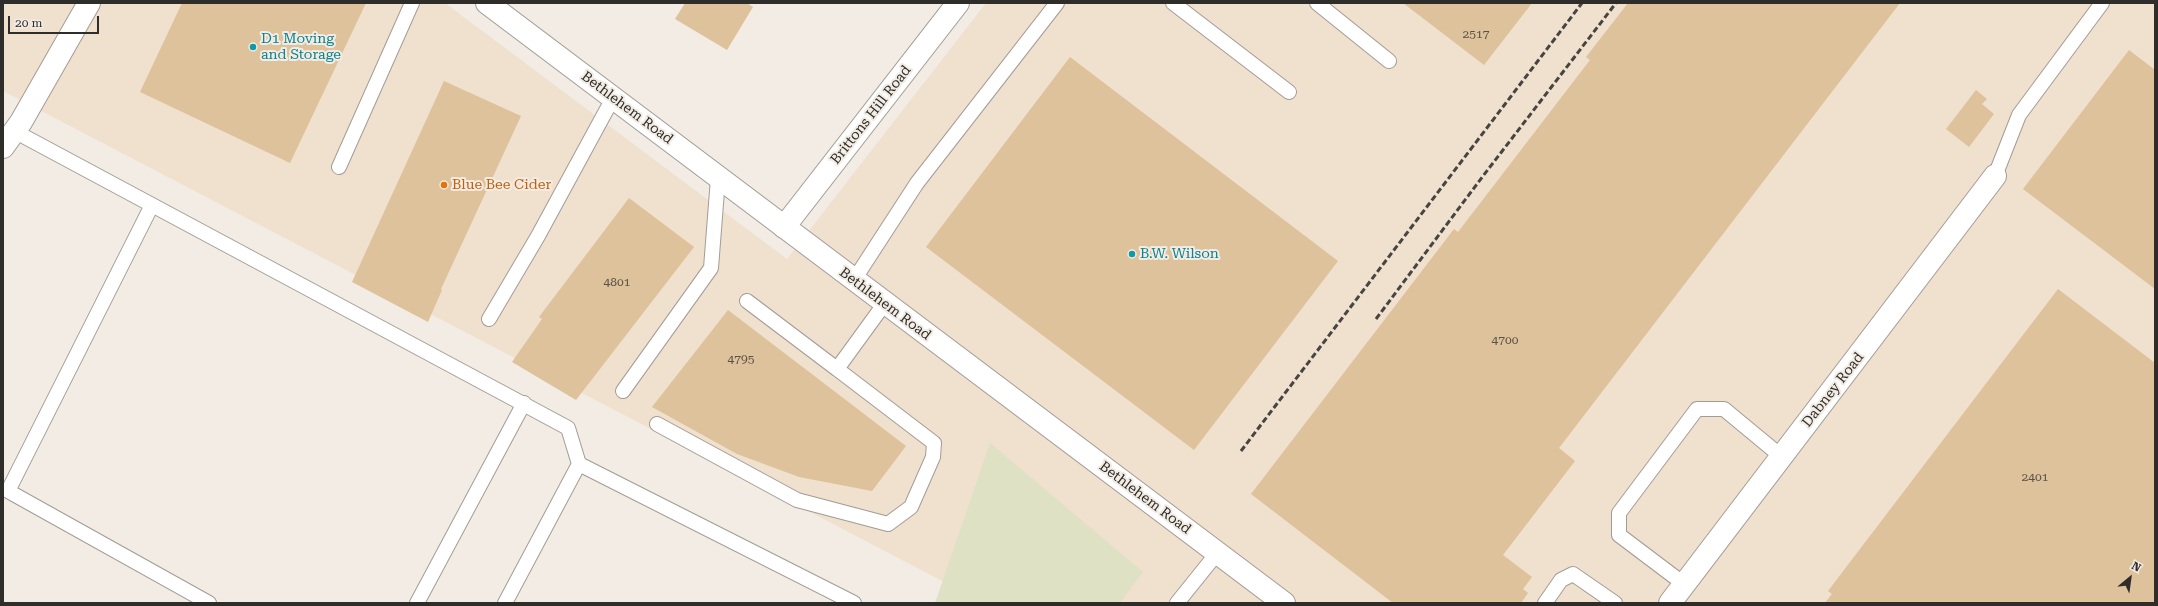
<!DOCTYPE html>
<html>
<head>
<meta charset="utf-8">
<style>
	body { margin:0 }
	#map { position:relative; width:2158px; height:606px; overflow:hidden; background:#f2ece4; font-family:"Roboto Serif",serif }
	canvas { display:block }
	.frame { position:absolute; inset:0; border:4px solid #2f2d2a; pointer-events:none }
	.north { position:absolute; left:2110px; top:558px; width:40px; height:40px; -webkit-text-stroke:3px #f2ece4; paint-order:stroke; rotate:29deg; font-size:11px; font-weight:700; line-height:16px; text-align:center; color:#2f2d2a }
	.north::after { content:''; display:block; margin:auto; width:14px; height:18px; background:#2f2d2a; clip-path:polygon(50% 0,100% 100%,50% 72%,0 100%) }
	.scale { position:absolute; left:8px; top:16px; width:91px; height:18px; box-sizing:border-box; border:2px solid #2f2d2a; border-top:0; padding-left:5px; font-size:12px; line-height:14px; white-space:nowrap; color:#2f2d2a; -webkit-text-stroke:3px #f2ece4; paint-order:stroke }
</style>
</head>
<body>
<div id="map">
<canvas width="2158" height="606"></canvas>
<div class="frame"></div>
<div class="north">N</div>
<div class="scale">20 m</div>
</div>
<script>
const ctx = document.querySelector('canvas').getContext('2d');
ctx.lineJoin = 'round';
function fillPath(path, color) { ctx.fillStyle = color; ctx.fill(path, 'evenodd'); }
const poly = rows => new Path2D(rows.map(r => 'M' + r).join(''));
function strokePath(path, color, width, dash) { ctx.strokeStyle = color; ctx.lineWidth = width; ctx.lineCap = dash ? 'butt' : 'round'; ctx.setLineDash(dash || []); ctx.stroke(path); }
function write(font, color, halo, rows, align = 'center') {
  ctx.font = font + ' "Roboto Serif",serif'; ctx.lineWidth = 4; ctx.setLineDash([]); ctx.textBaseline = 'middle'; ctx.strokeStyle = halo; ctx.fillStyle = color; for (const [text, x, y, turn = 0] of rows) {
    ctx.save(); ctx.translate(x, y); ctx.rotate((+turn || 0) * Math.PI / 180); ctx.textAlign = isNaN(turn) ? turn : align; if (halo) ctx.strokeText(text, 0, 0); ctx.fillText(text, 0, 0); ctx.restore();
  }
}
const industrial = poly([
	[3,3,445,3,787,259,986,3,2155,3,2155,603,945,603,950,585,3,91]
]);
const green = poly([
	[990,443,1143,572,1120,603,935,603]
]);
const building = poly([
	[182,3,366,3,290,163,140,92],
	[685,3,747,3,753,7,727,50,675,19],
	[1403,3,1532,3,1484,65],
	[1628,3,1900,3,1559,448,1575,461,1503,555,1532,577,1523,589,1528,593,1521,603,1393,603,1251,494,1454,229,1458,232,1590,60,1586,57],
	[2129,50,2155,70,2155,289,2023,189],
	[1070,57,1338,261,1194,450,926,247],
	[444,81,521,116,441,289,442,290,428,322,352,282],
	[1976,90,1987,99,1982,104,1994,114,1969,147,1946,129],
	[629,198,694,247,576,400,512,362,542,319,539,317],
	[2058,289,2155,363,2155,603,1825,603,1832,594,1828,591],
	[728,310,906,446,872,491,799,477,737,454,652,407]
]);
const service = poly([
	[1173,3,1289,92],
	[1317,3,1389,61],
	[14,131,568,428,579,464,854,603],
	[339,167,412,3],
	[1995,176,2019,115,2102,3],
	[152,205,8,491,209,603],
	[854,280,917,183,1057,3],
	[747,301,837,369],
	[489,319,538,236,613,98],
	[623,391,711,268,718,178],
	[657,424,797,500,888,524,911,507,933,457,934,443,837,369,885,303],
	[1684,584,1619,535,1619,513,1697,409,1724,409,1782,457],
	[417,603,524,403],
	[505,603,579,464],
	[1177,603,1218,552],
	[1545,603,1561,580,1573,574,1615,603]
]);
const minor = poly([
	[3,147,21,122,89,3],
	[784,227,958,3],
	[1670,603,1995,176]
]);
const tertiary = poly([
	[487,3,1284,603]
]);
const rail = poly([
	[1376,319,1483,176,1616,3],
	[1241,451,1582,3]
]);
const markers = [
	[253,47,4,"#0f9aa8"],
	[444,185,4,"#e8710a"],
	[1132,254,4,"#0f9aa8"]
];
const numberNames = [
	["2517",1476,34],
	["4801",617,282],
	["4700",1505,340],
	["4795",741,359],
	["2401",2035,477]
];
const cultureNames = [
	["D1 Moving",261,39],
	["and Storage",261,55],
	["B.W. Wilson",1140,254]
];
const streetNames = [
	["Bethlehem Road",627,108,37],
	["Brittons Hill Road",871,115,-52],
	["Bethlehem Road",885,304,37],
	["Dabney Road",1833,390,-52],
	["Bethlehem Road",1145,498,37]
];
const foodNames = [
	["Blue Bee Cider",452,185]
];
fillPath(industrial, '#f0e0ce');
fillPath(green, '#dee1c4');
fillPath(building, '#ddc29b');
strokePath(service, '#a29c95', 16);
strokePath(minor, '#a29c95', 24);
strokePath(tertiary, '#a29c95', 24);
strokePath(service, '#fff', 14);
strokePath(minor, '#fff', 22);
strokePath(tertiary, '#fff', 22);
strokePath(rail, '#474441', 3, [6, 3]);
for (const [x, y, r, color] of markers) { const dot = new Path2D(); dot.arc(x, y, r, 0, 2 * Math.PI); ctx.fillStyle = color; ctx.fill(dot); strokePath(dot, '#f2ece4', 1.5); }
write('12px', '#5a5246', null, numberNames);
write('14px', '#0d838f', '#f2ece4', cultureNames, 'left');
write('14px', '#2f2d2a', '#f2ece4', streetNames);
write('14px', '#c56008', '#f2ece4', foodNames, 'left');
</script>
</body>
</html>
